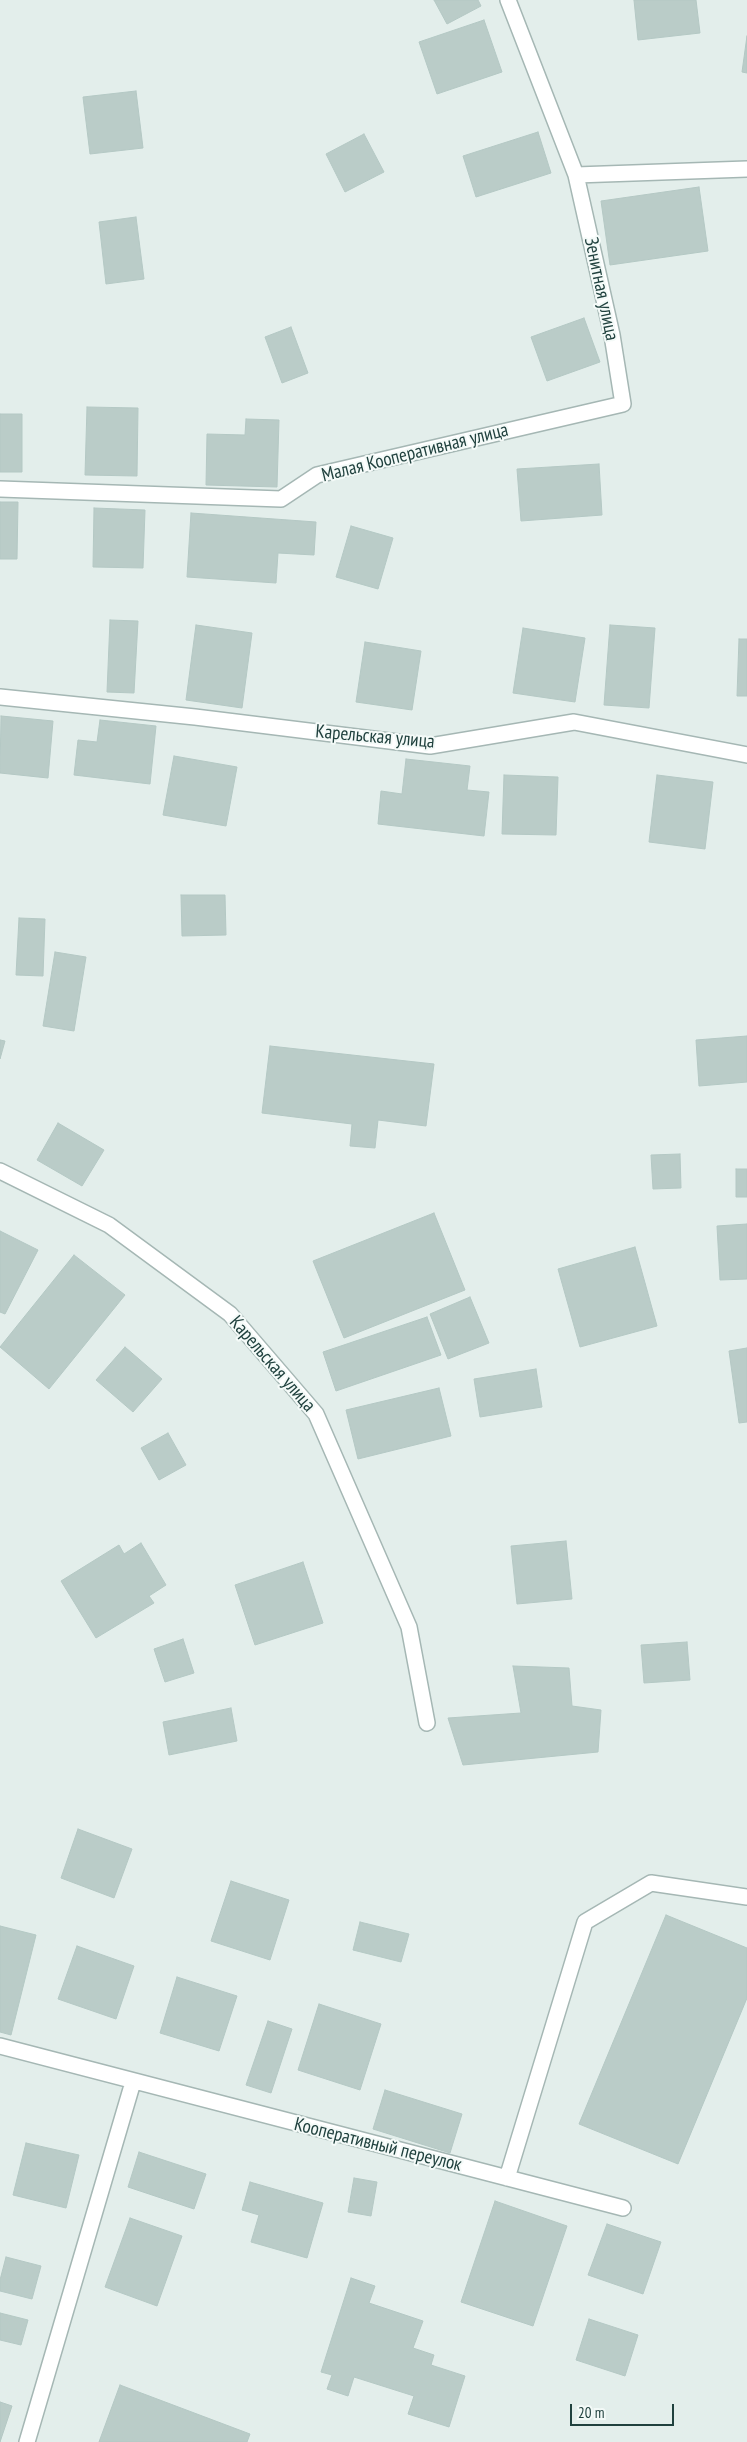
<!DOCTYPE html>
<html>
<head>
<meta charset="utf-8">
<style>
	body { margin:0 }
	#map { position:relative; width:747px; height:2442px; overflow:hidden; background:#e3eeeb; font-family:"PT Sans Narrow",sans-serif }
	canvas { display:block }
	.scale { position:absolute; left:570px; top:2404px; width:104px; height:22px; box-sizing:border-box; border:2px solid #20413e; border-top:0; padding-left:6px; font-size:15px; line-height:18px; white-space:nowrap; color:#20413e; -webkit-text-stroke:4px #f4faf8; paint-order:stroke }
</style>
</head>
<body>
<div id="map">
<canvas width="747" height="2442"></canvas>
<div class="scale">20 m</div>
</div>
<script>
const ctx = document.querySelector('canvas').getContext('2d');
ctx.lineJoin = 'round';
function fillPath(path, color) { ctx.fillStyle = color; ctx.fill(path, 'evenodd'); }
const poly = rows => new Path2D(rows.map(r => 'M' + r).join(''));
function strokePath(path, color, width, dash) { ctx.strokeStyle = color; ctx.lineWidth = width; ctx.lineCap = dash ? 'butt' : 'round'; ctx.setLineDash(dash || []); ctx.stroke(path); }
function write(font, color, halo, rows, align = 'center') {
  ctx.font = font + ' "PT Sans Narrow",sans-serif'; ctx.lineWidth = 4; ctx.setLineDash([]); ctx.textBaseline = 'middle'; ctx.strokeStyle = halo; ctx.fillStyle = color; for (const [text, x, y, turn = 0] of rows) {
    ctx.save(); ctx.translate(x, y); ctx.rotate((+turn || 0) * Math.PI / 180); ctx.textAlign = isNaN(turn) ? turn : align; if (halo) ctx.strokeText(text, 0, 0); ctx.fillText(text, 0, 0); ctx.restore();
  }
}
const building = poly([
	[434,0,478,0,481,6,447,24,434,0],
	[634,0,696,0,700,33,638,40,634,0],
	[484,20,502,72,437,94,419,42,484,20],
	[747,36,747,73,742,72,747,36],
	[136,91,143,148,90,154,83,97,136,91],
	[538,132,551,173,476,197,463,156,538,132],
	[364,134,384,172,345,192,326,154,364,134],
	[699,187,708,251,610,265,601,201,699,187],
	[136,217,144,279,106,284,99,222,136,217],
	[584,318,600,362,547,381,531,337,584,318],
	[291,327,308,373,282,383,265,337,291,327],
	[87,407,138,408,137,476,85,475,87,407],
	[0,414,22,414,22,472,0,472,0,414],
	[246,419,279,420,277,487,206,485,207,434,245,435,246,419],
	[599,464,602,515,521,521,517,469,599,464],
	[0,502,18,502,17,559,0,559,0,502],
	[94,508,145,510,143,568,93,567,94,508],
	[191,513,316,522,314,555,278,553,276,583,187,577,191,513],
	[351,526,393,538,378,589,336,577,351,526],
	[110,620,138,621,134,693,107,692,110,620],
	[196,625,252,633,242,708,186,700,196,625],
	[610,625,655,628,649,708,604,705,610,625],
	[523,628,585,638,575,702,513,693,523,628],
	[739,639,747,639,747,696,737,696,739,639],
	[365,642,421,651,412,710,356,702,365,642],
	[1,716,53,721,48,778,0,773,1,716],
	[100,720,156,726,150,784,74,775,78,740,97,742,100,720],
	[174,756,237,767,226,826,163,815,174,756],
	[406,759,470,766,467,790,489,792,484,836,378,824,381,791,402,794,406,759],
	[504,775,558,777,556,835,502,834,504,775],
	[657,775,713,782,705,849,649,842,657,775],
	[181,895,225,895,226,935,182,936,181,895],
	[19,918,45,919,43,976,16,975,19,918],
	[55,952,86,957,74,1031,43,1026,55,952],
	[747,1036,747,1082,699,1086,696,1040,747,1036],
	[0,1040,5,1041,0,1059,0,1040],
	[270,1046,434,1064,426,1126,378,1120,375,1148,350,1146,352,1124,262,1113,270,1046],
	[58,1123,104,1150,82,1186,37,1160,58,1123],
	[680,1154,681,1188,653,1189,651,1155,680,1154],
	[736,1169,747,1169,747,1197,736,1197,736,1169],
	[434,1213,465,1290,344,1338,313,1261,434,1213],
	[747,1224,747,1279,720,1280,717,1226,747,1224],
	[0,1231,38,1250,5,1314,0,1312,0,1231],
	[635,1247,657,1326,580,1347,558,1269,635,1247],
	[74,1255,125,1295,49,1389,0,1347,74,1255],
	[470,1297,489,1343,448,1359,430,1314,470,1297],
	[427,1317,441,1355,336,1391,323,1352,427,1317],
	[125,1347,162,1379,133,1412,96,1380,125,1347],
	[747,1348,747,1422,739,1423,729,1351,747,1348],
	[536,1369,542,1407,480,1417,474,1379,536,1369],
	[439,1388,451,1436,358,1459,346,1410,439,1388],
	[168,1433,186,1465,159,1480,141,1448,168,1433],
	[566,1541,572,1599,517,1604,511,1546,566,1541],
	[141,1543,166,1585,149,1596,154,1603,96,1638,61,1581,119,1545,124,1554,141,1543],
	[303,1562,323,1623,255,1645,235,1585,303,1562],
	[183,1639,194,1673,165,1682,154,1649,183,1639],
	[687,1642,690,1680,644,1683,641,1645,687,1642],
	[513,1666,569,1668,572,1706,601,1710,598,1752,463,1765,448,1718,521,1713,513,1666],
	[231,1708,237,1741,169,1755,163,1722,231,1708],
	[78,1829,132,1849,114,1898,61,1878,78,1829],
	[231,1881,289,1900,270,1960,211,1941,231,1881],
	[666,1915,747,1948,747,1998,678,2164,579,2124,666,1915],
	[360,1922,409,1934,401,1962,353,1950,360,1922],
	[0,1926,36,1935,11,2035,0,2032,0,1926],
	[77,1946,134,1966,116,2019,58,1999,77,1946],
	[177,1977,237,1996,219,2051,160,2033,177,1977],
	[319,2004,381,2024,360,2090,298,2070,319,2004],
	[268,2021,292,2029,271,2093,246,2085,268,2021],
	[385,2090,462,2114,450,2153,373,2129,385,2090],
	[26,2143,79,2155,66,2208,13,2195,26,2143],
	[139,2152,206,2174,194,2209,128,2187,139,2152],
	[354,2178,377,2182,371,2216,348,2212,354,2178],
	[250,2182,323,2203,307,2258,251,2242,259,2215,242,2210,250,2182],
	[495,2201,567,2226,533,2326,461,2302,495,2201],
	[130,2218,182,2236,157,2306,105,2287,130,2218],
	[607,2224,661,2242,643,2294,588,2275,607,2224],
	[6,2257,41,2266,32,2299,0,2291,0,2280,6,2257],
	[351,2278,375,2286,369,2303,423,2321,413,2348,434,2355,431,2365,465,2376,449,2427,408,2414,414,2396,354,2377,348,2396,327,2389,332,2375,321,2372,351,2278],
	[0,2313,28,2320,21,2345,0,2340,0,2313],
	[589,2319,638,2335,625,2376,576,2360,589,2319],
	[120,2385,250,2434,247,2442,99,2442,120,2385],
	[0,2402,12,2406,0,2442,0,2402]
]);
const minor = poly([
	[576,175,747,169],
	[0,489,281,499,317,475,623,404,612,335,576,175,508,0],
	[0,697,195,717,430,746,574,722,747,755],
	[0,1171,109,1225,230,1314,316,1414,409,1627,427,1723],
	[0,2046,623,2208],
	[507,2178,585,1922,651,1883,747,1897],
	[27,2442,133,2082]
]);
const streetNames = [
	["Зенитная улица",601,289,78],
	["Малая Кооперативная улица",415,453,-14],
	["Карельская улица",375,737,5],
	["Карельская улица",272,1364,49],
	["Кооперативный переулок",378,2145,14]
];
fillPath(building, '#baccc8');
strokePath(building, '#b4c8c4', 1);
strokePath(minor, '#a5b7b4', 18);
strokePath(minor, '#fff', 15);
write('19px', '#20413e', '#f4faf8', streetNames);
</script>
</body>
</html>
